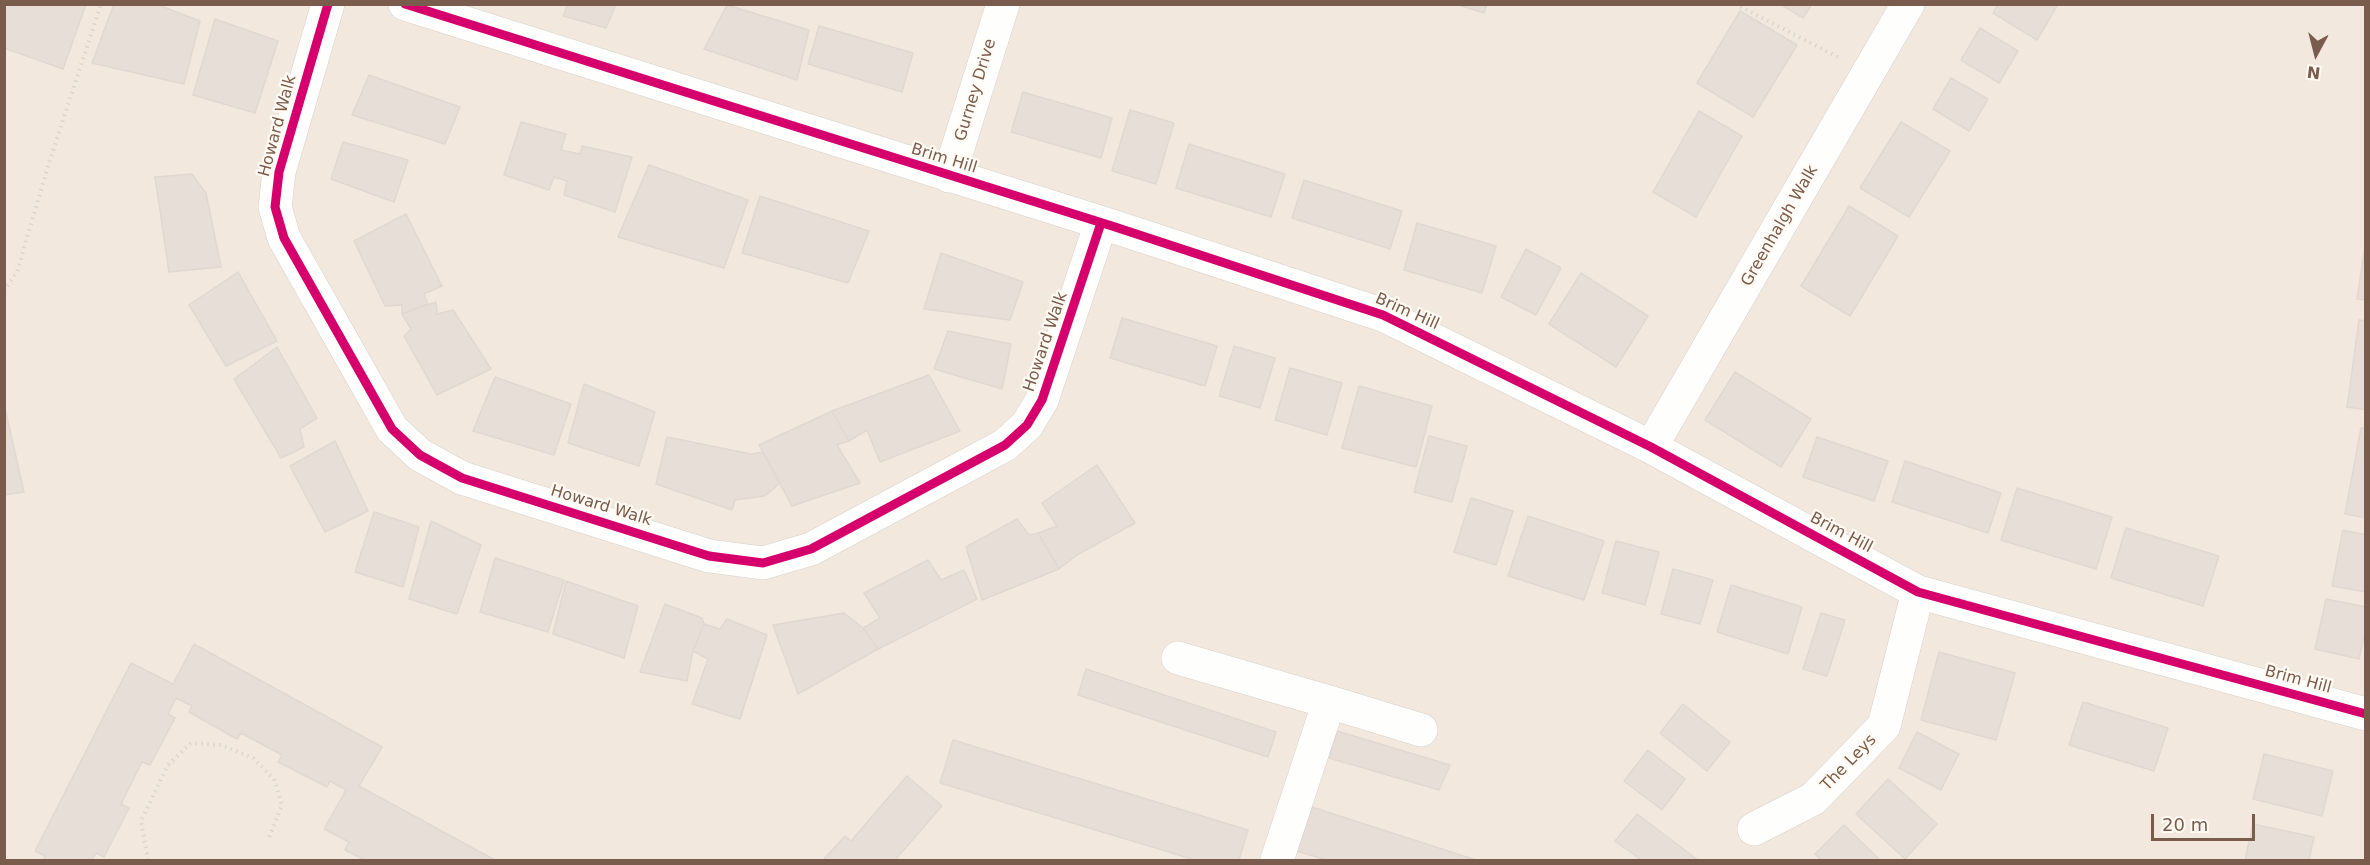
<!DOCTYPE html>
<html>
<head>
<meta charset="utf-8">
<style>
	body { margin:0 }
	#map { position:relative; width:2370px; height:865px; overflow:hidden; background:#f9f5f0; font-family:"DejaVu Sans",sans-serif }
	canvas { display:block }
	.frame { position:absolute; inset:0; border:6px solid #7a5c4d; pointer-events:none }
	.north { position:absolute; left:2286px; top:24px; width:60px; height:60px; -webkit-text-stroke:4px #fffaf3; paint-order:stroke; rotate:187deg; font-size:16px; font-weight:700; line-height:24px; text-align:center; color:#7a5c4d }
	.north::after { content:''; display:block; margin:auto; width:21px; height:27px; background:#7a5c4d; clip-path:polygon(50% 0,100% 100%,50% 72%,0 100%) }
	.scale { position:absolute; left:2151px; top:814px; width:104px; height:27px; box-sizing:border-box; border:3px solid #7a5c4d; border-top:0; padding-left:8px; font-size:18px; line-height:21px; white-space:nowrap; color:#7a5c4d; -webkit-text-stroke:4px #fffaf3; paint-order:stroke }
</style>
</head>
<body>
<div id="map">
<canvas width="2370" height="865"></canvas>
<div class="frame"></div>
<div class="north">N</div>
<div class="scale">20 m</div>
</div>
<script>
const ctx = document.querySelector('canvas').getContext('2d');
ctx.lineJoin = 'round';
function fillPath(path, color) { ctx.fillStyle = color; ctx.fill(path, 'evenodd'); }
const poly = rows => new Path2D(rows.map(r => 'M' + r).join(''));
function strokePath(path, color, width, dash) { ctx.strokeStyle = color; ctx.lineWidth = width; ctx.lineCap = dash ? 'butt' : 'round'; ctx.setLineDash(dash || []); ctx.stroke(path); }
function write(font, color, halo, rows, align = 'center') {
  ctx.font = font + ' "DejaVu Sans",sans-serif'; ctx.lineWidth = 4.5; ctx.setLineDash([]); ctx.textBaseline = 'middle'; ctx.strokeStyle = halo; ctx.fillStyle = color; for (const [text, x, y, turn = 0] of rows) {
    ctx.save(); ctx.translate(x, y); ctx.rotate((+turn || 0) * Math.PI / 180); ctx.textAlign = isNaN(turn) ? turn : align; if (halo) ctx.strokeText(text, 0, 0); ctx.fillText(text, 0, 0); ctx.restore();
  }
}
const residential = poly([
	[5,5,2365,5,2365,860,5,860]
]);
const building = poly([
	[4,4,86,4,63,69,4,48,4,4],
	[114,4,156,4,200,21,184,84,92,63,114,4],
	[568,4,616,4,606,28,563,16,568,4],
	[1455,4,1487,4,1484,13,1455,4],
	[1780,4,1812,4,1803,18,1780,4],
	[1998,4,2058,4,2037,40,1993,13,1998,4],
	[727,5,809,30,797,80,704,49,727,5],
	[1740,11,1797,45,1753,117,1697,83,1740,11],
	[215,19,278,41,255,113,193,95,215,19],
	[819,26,913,53,902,92,808,64,819,26],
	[1980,28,2018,51,1999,83,1961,60,1980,28],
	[369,75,460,107,445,144,352,115,369,75],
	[1951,78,1988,99,1969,131,1933,109,1951,78],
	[1023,92,1112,118,1101,158,1011,132,1023,92],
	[1130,110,1174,123,1156,184,1112,171,1130,110],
	[1699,111,1742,136,1696,217,1653,192,1699,111],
	[521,122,566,134,561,150,580,154,582,146,632,157,615,212,564,195,567,181,554,177,549,190,504,175,521,122],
	[1901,122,1950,151,1909,217,1860,188,1901,122],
	[343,142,408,160,394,202,331,179,343,142],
	[1189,144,1285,174,1271,217,1176,188,1189,144],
	[649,165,748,200,724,268,618,237,649,165],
	[192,174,206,193,221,267,169,272,155,177,192,174],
	[1304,180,1402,211,1390,249,1292,218,1304,180],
	[760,196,869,231,848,283,742,253,760,196],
	[1849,206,1898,236,1850,316,1801,286,1849,206],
	[406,214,442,286,424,294,428,304,402,314,402,305,385,306,354,241,406,214],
	[1417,223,1496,246,1482,293,1404,270,1417,223],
	[2366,239,2366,300,2357,299,2366,239],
	[1526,249,1561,268,1536,315,1501,297,1526,249],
	[941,253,1023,282,1010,320,924,309,941,253],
	[238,272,277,341,226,366,189,305,238,272],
	[1581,273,1648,316,1616,367,1549,324,1581,273],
	[436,302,437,314,453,310,491,369,437,395,404,336,411,329,402,314,436,302],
	[1122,318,1217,346,1205,386,1110,358,1122,318],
	[2359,320,2366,321,2366,410,2347,407,2359,320],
	[948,331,1011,344,1002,389,934,369,948,331],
	[1234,346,1275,358,1260,408,1219,396,1234,346],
	[277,347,317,418,300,429,304,447,281,458,234,379,277,347],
	[1290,368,1342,383,1327,435,1275,420,1290,368],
	[1735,372,1811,419,1781,467,1705,420,1735,372],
	[929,375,960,431,880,462,867,430,849,441,832,411,929,375],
	[495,377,571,404,554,455,473,431,495,377],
	[584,384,655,412,639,466,568,443,584,384],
	[1359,386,1432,406,1416,467,1342,448,1359,386],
	[4,404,24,492,4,495,4,404],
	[832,411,849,441,837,445,860,483,792,506,759,445,832,411],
	[2361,428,2366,429,2366,518,2345,514,2361,428],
	[1429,436,1467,446,1452,502,1414,492,1429,436],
	[667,437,751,454,763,452,780,483,765,496,735,500,732,510,656,484,667,437],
	[1817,437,1888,461,1874,501,1803,477,1817,437],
	[335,441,368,511,325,532,290,466,335,441],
	[1905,461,2001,493,1988,533,1892,502,1905,461],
	[1097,465,1135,523,1077,555,1059,569,1038,533,1057,526,1042,503,1097,465],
	[2017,488,2112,517,2096,569,2001,540,2017,488],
	[1471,498,1513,511,1496,565,1454,552,1471,498],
	[374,512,419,527,403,587,355,572,374,512],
	[1528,516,1604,541,1584,600,1508,576,1528,516],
	[1017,519,1029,535,1038,533,1059,569,982,600,966,547,1017,519],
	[431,521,481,545,457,614,409,599,431,521],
	[2126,528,2219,556,2203,606,2111,578,2126,528],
	[2343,530,2366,535,2366,592,2332,586,2343,530],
	[1616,541,1659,552,1645,605,1602,593,1616,541],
	[495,558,564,580,548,632,480,612,495,558],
	[928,560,941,580,964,570,977,599,878,649,863,628,880,618,864,593,928,560],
	[1673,569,1713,580,1700,624,1661,614,1673,569],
	[566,581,638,606,624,658,553,634,566,581],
	[1731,585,1802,607,1788,654,1717,632,1731,585],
	[2326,599,2366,607,2366,628,2359,659,2315,649,2326,599],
	[665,604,702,618,704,624,693,651,687,681,640,672,665,604],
	[844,613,863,628,878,649,798,694,773,625,844,613],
	[1821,613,1845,620,1827,676,1803,669,1821,613],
	[727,619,767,635,740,719,692,704,708,659,693,651,704,624,720,629,727,619],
	[194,644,382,747,359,786,495,860,364,860,345,850,349,842,324,829,346,790,330,781,327,787,278,762,282,755,241,733,237,739,189,712,192,706,176,698,168,714,175,718,150,765,142,762,121,804,129,808,104,857,96,853,92,860,43,860,45,856,35,851,131,663,173,684,194,644],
	[1939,652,2015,673,1996,740,1921,720,1939,652],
	[1086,669,1276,732,1268,757,1078,695,1086,669],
	[2083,702,2168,728,2154,771,2069,745,2083,702],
	[1683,704,1730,742,1707,771,1660,733,1683,704],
	[1337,731,1450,765,1439,790,1329,758,1337,731],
	[1917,732,1959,754,1941,790,1899,768,1917,732],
	[953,740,1248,830,1239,860,1195,860,940,783,953,740],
	[1648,750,1685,779,1662,810,1624,781,1648,750],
	[2264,754,2333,771,2322,816,2253,799,2264,754],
	[907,776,942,806,895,860,823,860,845,836,851,841,907,776],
	[1888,779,1937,824,1905,859,1856,814,1888,779],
	[1312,807,1476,860,1326,860,1297,851,1312,807],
	[1637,814,1698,860,1641,860,1615,841,1637,814],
	[2253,824,2314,837,2309,860,2245,860,2253,824],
	[1844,825,1879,859,1878,860,1821,860,1815,854,1844,825]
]);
const path = poly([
	[1735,4,1838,57],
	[4,291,17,272,49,163,101,4],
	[148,860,141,821,168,765,191,743,221,745,253,758,274,779,282,805,269,838]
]);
const minor = poly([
	[328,4,279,172,275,207,284,238,392,429,420,455,462,478,709,556,763,563,811,549,1005,445,1027,425,1042,400,1101,223],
	[405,4,1112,226,1383,315,1651,447,1918,592,2366,714],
	[949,176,1003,4],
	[1651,447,1908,4],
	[1178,658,1329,702,1277,860],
	[1329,702,1421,730],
	[1754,829,1813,799,1884,726,1918,592]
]);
const cycleway = poly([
	[328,4,279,172,275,207,284,238,392,429,420,455,462,478,709,556,763,563,811,549,1005,445,1027,425,1042,400,1101,223],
	[405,4,1112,226,1383,315,1651,447,1918,592,2366,714]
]);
const streetNames = [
	["Gurney Drive",976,90,-73],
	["Howard Walk",278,126,-75],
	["Brim Hill",944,159,17],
	["Greenhalgh Walk",1780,226,-60],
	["Brim Hill",1407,312,24],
	["Howard Walk",1046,342,-71],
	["Howard Walk",601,506,17],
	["Brim Hill",1841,533,28],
	["Brim Hill",2298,680,15],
	["The Leys",1849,763,-46]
];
fillPath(residential, '#f2e8de');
fillPath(building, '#e6ded7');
strokePath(building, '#e2d8d2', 1.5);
strokePath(minor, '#d7d1cb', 34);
strokePath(path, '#dcd5d0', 4, [1.5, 4.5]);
strokePath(minor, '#fefefd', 33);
strokePath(cycleway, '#d6006c', 9);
write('16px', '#7a5c4d', '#fffaf3', streetNames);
</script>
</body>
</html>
